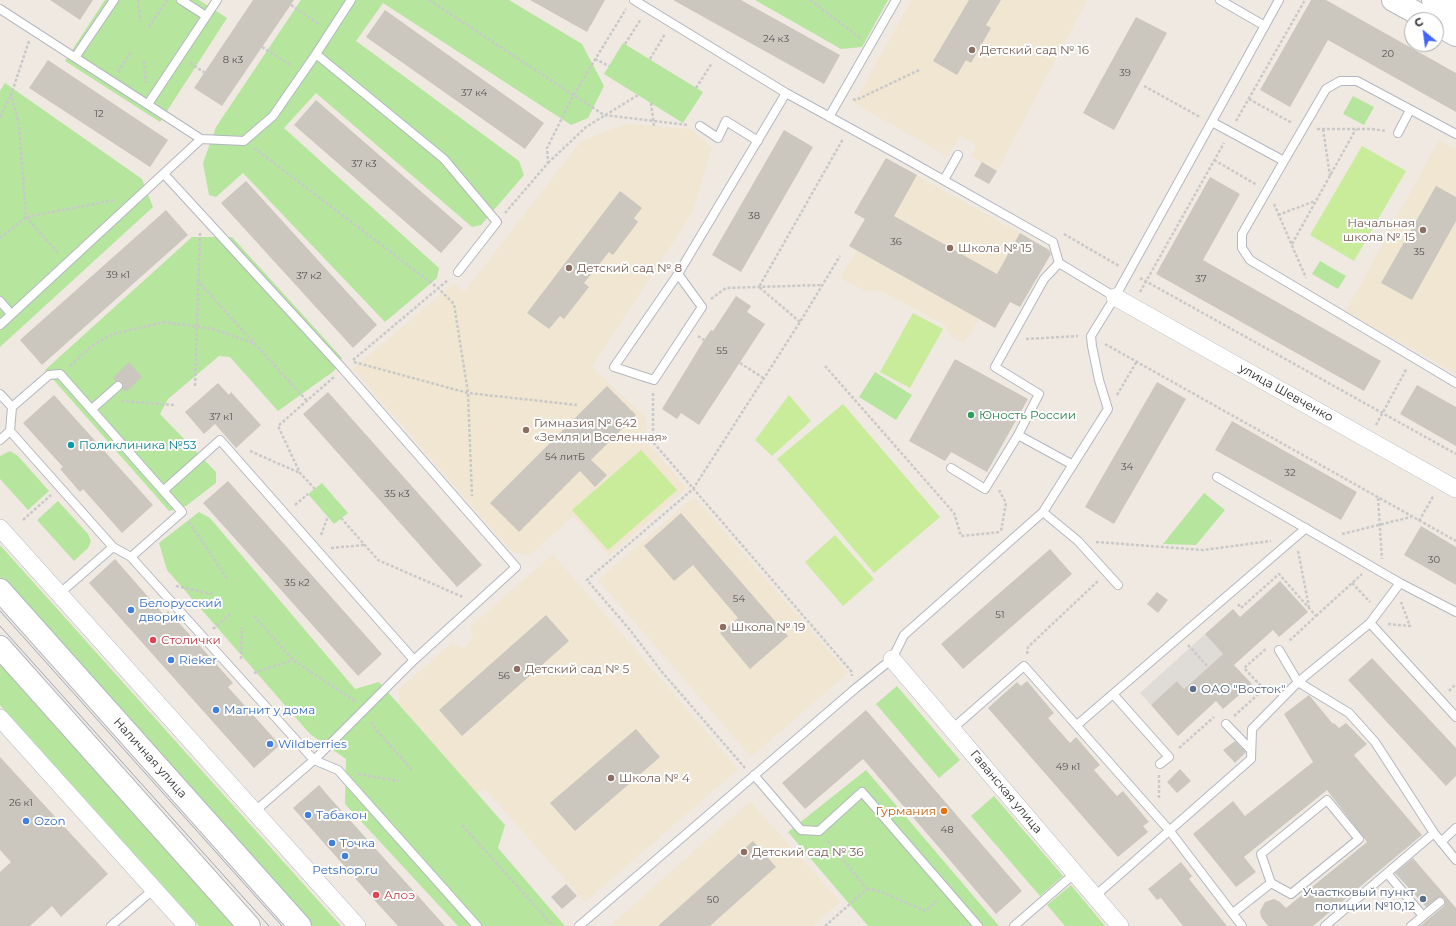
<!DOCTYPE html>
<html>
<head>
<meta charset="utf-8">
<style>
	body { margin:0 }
	#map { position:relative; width:1456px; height:926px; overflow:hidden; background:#efe9e1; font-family:Montserrat,sans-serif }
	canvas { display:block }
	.north { position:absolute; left:1404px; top:12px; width:40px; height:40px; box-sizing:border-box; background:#fff; border:1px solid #ababab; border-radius:50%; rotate:331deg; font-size:11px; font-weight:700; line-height:16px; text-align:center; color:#2e2e2e }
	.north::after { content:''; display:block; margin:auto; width:14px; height:18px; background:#4264fb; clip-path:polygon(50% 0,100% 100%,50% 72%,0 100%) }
</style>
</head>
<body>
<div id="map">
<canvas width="1456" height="926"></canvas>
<div class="north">С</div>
</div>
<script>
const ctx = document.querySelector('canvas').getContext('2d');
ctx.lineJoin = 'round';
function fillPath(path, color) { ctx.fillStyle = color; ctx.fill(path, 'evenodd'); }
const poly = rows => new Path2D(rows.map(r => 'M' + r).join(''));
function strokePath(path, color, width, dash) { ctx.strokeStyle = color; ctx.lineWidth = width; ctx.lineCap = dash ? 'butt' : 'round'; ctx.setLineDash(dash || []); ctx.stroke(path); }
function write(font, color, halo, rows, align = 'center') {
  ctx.font = font + ' Montserrat,sans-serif'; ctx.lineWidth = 4; ctx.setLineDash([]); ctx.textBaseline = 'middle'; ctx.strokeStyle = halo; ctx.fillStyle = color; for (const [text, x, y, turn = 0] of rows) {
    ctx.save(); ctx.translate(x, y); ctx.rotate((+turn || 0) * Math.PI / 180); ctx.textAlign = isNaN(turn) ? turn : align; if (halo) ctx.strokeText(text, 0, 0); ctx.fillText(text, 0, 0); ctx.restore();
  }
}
const education = poly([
	[912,0,1087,0,997,171,971,156,976,146,960,136,947,156,854,103],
	[625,124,691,129,712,148,692,213,592,367,646,418,647,443,687,488,609,556,573,516,529,556,511,551,353,369,454,283,464,292,581,141],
	[1439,140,1456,149,1456,374,1346,311],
	[885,158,1052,251,1020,307,1010,302,995,328,979,319,964,343,951,336,945,325,881,291,865,291,840,278,857,251,849,246,865,219,854,213],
	[694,497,848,673,751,757,598,580],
	[553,554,738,769,585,902,484,788,474,797,399,725,399,689,452,643,464,648,473,639,470,627],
	[750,801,840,902,813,926,610,926]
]);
const green = poly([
	[105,0,199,0,227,18,160,122,65,61],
	[301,0,509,0,582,44,604,86,588,118,571,125,383,3,356,41,519,161,524,175,481,225,472,227,316,93,284,128,439,268,437,278,385,322,243,173,216,197,209,195,203,163,216,127],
	[755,0,888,0,862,47,841,49],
	[623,43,703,92,683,123,604,74],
	[5,83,142,179,153,207,0,347,0,91],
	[1353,96,1374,107,1364,125,1343,114],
	[192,237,232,237,342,358,334,371,278,411,230,357,219,356,168,399,160,414,216,472,216,483,186,506,169,511,45,370],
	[1320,261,1346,276,1338,289,1312,274],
	[875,372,912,395,896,420,859,397],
	[10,451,18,456,49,491,28,510,0,479,0,456],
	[322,483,348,513,334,524,308,494],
	[1204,493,1225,510,1196,545,1163,544],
	[58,501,88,534,91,541,88,548,74,561,37,520],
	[199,512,210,518,355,689,379,682,505,825,498,848,565,926,458,926,345,804,346,759,310,734,167,570,159,543],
	[0,545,341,926,312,926,0,577],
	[0,663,235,926,199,926,0,705],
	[897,686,960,760,939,778,876,704],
	[866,770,999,926,868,926,788,832],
	[994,796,1063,876,1040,896,971,816],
	[1071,885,1105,926,1065,926,1047,905]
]);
const pitch = poly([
	[1362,146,1406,171,1354,261,1310,235],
	[913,313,943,329,910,388,880,372],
	[789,395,811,421,772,456,755,440],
	[843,404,940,517,874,573,777,459],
	[641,450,677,490,608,550,572,510],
	[835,535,874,579,843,606,805,562]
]);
const plaza = poly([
	[1205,634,1223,654,1184,689,1177,682,1151,705,1140,693]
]);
const building = poly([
	[50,0,93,0,80,20],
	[253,0,294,0,222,106,194,88],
	[530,0,605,0,587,32],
	[673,0,741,0,840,55,824,84],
	[969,0,1001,0,986,25,991,28,971,63,966,60,957,75,933,61],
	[1311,0,1326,0,1456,73,1456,112,1328,40,1290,107,1260,90],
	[385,10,544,123,525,149,366,37],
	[1136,17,1167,33,1114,130,1083,113],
	[48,60,168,140,150,167,29,88],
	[316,100,463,228,441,253,294,125],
	[784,130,813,147,741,272,712,255],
	[886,158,917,175,894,216,997,274,1020,233,1049,250,1051,254,1020,307,1010,302,995,328,849,246,865,219,854,213],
	[982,162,997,171,989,184,974,176],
	[1210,177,1240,194,1203,260,1381,361,1364,391,1156,274],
	[246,181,377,325,353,348,221,203],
	[1436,186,1456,197,1456,221,1412,300,1381,283],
	[620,191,642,208,634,218,638,222,613,255,609,252,584,283,589,287,564,319,560,316,549,329,527,313],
	[166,210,188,235,42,365,20,340],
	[736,296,751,306,747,312,765,324,699,425,681,413,677,419,662,409,704,340,711,330,713,331],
	[955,359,1028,399,987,472,951,452,945,461,909,441],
	[129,362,142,377,126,392,123,389,122,382,116,381,113,378],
	[1157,382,1186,399,1114,524,1085,507],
	[218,383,229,395,231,392,261,425,236,448,215,424,204,434,185,412],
	[1417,385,1456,407,1456,446,1400,414],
	[607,386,636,415,591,460,607,475,595,487,580,471,519,532,490,503],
	[328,392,482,565,457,587,303,414],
	[54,395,153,505,122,533,83,489,80,492,60,469,63,467,23,423],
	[1232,421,1357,492,1341,520,1215,450],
	[228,481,382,654,358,676,203,503],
	[681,513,788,636,750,669,720,633,738,618,693,565,674,581,644,546],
	[1421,526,1456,547,1456,585,1404,555],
	[1050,549,1072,574,963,669,941,644],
	[115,559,164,615,168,611,201,647,233,683,228,687,280,745,254,768,89,583],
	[1280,581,1308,612,1279,637,1273,630,1234,665,1252,684,1223,709,1216,701,1178,736,1151,705,1177,681,1184,689,1223,654,1205,634,1233,609,1240,617],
	[1157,592,1168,600,1158,613,1147,604],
	[546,615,569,641,462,736,439,710],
	[1372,658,1456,748,1456,776,1446,786,1348,680],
	[1027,681,1054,713,1048,718,1070,743,1076,737,1100,765,1094,770,1117,796,1123,791,1149,822,1143,826,1148,832,1118,857,988,708,1017,682,1021,686],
	[1309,695,1333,724,1334,723,1339,728,1346,723,1367,744,1354,755,1422,835,1313,926,1268,926,1261,917,1260,911,1265,902,1274,899,1280,902,1286,908,1367,842,1327,790,1244,857,1256,872,1236,887,1193,834,1233,801,1245,816,1313,762,1284,714],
	[866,710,1022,891,996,914,863,759,805,809,782,783],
	[636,729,660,757,575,831,550,803],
	[1235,741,1246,752,1235,763,1223,750],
	[0,757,108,874,61,917,52,906,30,926,0,926,0,872,11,862,0,850],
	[1180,769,1191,781,1177,793,1167,782],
	[319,785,331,799,445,926,398,926,377,903,293,808],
	[753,841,776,867,768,874,710,926,658,926],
	[1413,858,1456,908,1456,926,1420,926,1444,906,1445,901,1444,898,1439,897,1426,907,1395,873],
	[1181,862,1192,876,1189,879,1227,926,1183,926,1161,898,1157,900,1148,889],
	[566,884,577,896,562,909,551,897]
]);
const path = poly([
	[138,0,140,21],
	[429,0,604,115,688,125],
	[810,0,860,38],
	[291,5,320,25],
	[149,27,167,0],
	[29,41,11,95,19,124,26,217,59,254],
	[625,44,641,19],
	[262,47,292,66],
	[595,59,609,66],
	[650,59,665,34],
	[144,61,146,83],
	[190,63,205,73],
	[118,72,131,52],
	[1144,86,1200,117],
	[696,88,712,63],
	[853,99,856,100,919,70],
	[1249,99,1292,123],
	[651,103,654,126],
	[0,117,11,95],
	[1236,121,1305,0],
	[1317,129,1372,129,1386,131],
	[1323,129,1330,176],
	[254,148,438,288,454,304,468,393,472,496],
	[1214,160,1257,185],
	[548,163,586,127,638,95],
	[1274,204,1306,278],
	[505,213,548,163,547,148,574,94,626,9],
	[1278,215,1315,201],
	[1064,234,1119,266],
	[0,238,26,217,115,200],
	[1292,244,1356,129],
	[1140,278,1456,454],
	[197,280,307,401],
	[1140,292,1224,143],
	[711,299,726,288,822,285],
	[800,322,759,287,843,139],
	[698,336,704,340],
	[1026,339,1078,336],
	[1105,344,1456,541],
	[353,360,448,280],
	[354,362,468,393,577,405],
	[740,363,765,379],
	[70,366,92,346,113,334,164,322,213,329,256,344],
	[825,366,954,513,961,536,1001,532],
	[195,386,200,233],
	[653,393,653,442,851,671,852,676],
	[1117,395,1137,361],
	[121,401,174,405],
	[1376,425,1407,368],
	[250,451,300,473],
	[315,489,300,473,278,426,334,377],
	[999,490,1006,503,1001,531],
	[1378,498,1382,559],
	[295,505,308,494],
	[341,518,378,560,463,597],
	[23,520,51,495],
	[1419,521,1434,495],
	[189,522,228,580],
	[1342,534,1411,517],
	[321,535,328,516],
	[1096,542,1203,550,1271,541],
	[331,548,364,545],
	[1298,551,1309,607],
	[1352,583,1370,602],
	[176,586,212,594],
	[1238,604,1241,608,1279,574,1316,616,1288,642],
	[254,616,293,660,355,701],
	[1316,616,1362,574],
	[1388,624,1410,626,1401,602],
	[213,629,230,614],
	[1188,645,1208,667],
	[1027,654,1028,647,1098,581],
	[241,659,242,627],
	[254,673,293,660],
	[1449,691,1456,684],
	[1234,716,1264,689,1244,668,1267,648],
	[371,722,373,726,412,770],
	[1179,748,1214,717],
	[745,768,662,672,630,630,587,580,693,489,800,322,840,256],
	[358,774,399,781],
	[1159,798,1159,775],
	[462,825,553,926],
	[867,889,879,891,926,911,938,899],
	[825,926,867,889,827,840]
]);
const lane = poly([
	[181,0,206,16],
	[634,0,786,93,908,160,1053,242,1059,263,1115,297],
	[1220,0,1265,26],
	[0,9,201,139,244,141,273,116,316,54,351,0],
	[316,54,444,159,497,222,458,272],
	[76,56,114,0],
	[148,104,217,0],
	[829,117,896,0],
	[1212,122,1284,161],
	[700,126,718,138,726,121,758,141],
	[1398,133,1410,110],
	[1456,134,1357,81,1340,81,1326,89,1284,161,1242,234,1242,248,1250,260,1456,383],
	[164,174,343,369,516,567,414,660,314,760,338,770,477,926],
	[944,180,958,155],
	[1059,263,1044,279,995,367,1039,394,1018,435,1073,465],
	[678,274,702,307,654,380,614,367,678,274,786,93],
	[0,301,11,314],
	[0,325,201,139],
	[0,394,12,407,10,431,0,440],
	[12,407,49,375,60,374,182,512,131,557,113,547],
	[92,409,118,386],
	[10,431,113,547,59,594],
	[951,468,985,489,1018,435],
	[1217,477,1400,583,1456,612],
	[164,490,220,440,414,660],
	[1043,512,1078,541,1118,585],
	[131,557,314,760,254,812],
	[1370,623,1456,717],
	[1279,650,1298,682,1349,713,1375,742,1434,833,1456,860],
	[1113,694,1169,757,1160,764],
	[1226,724,1251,750],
	[1077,725,1306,528],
	[952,729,1024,666,1169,830,1242,926],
	[754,775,801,830,819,831,862,792,978,926],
	[1441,842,1456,828],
	[1387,873,1423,916],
	[1095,896,1251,759,1252,729,1298,682,1370,623,1400,583],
	[1233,913,1271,883,1261,854,1327,800,1359,839,1291,894,1271,883],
	[111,926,154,889],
	[579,926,856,688,892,659,904,635,1043,512,1108,409,1099,380,1092,346,1091,336,1115,297,1279,0],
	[1014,926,1075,873],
	[1325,926,1434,833],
	[1411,926,1440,902]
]);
const street = poly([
	[1115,297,1456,489],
	[0,528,357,926],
	[892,659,1120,926],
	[0,718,187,926]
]);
const secondary = poly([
	[1393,0,1429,20],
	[1433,0,1456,13],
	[1436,24,1456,35],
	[0,590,300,926],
	[0,647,249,926]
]);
const tram = poly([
	[0,611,282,926],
	[0,626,269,926]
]);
const markers = [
	[972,50,4,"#8d6e63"],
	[1423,230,4,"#8d6e63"],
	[950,248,4,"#8d6e63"],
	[569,268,4,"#8d6e63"],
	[971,415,4,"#2e9e5b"],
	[526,430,4,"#8d6e63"],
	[71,445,4,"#0f9aa8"],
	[131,610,4,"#3f7fe0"],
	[723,627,4,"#8d6e63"],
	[153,640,4,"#e0444e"],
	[171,660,4,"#3f7fe0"],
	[517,669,4,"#8d6e63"],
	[1193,689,4,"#5c6f8a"],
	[216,710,4,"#3f7fe0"],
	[270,744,4,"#3f7fe0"],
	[611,778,4,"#8d6e63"],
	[944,811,4,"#e8710a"],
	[308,815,4,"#3f7fe0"],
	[26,821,4,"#3f7fe0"],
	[332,843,4,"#3f7fe0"],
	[744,852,4,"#8d6e63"],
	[345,856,4,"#3f7fe0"],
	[376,895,4,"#e0444e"],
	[1423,899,4,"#5c6f8a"]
];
const numberNames = [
	["24 к3",776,39],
	["20",1388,54],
	["8 к3",233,60],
	["39",1125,73],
	["37 к4",474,93],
	["12",99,114],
	["37 к3",364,164],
	["38",754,216],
	["36",896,242],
	["35",1419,252],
	["39 к1",118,275],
	["37 к2",309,276],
	["37",1201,279],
	["55",722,351],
	["37 к1",221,417],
	["54 литБ",565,457],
	["34",1127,467],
	["32",1290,473],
	["35 к3",397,494],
	["30",1434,560],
	["35 к2",297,583],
	["54",739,599],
	["51",1000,615],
	["56",504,676],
	["49 к1",1068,767],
	["26 к1",21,803],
	["48",947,830],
	["50",713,900]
];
const educationNames = [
	["Детский сад № 16",980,50],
	["Начальная",1415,223,"right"],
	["школа № 15",1415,237,"right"],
	["Школа № 15",958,248],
	["Детский сад № 8",577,268],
	["Гимназия № 642",534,423],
	["«Земля и Вселенная»",534,437],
	["Школа № 19",731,627],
	["Детский сад № 5",525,669],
	["Школа № 4",619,778],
	["Детский сад № 36",752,852]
];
const streetNames = [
	["улица Шевченко",1286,393,29],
	["Наличная улица",150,758,48],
	["Гаванская улица",1006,792,50]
];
const leisureNames = [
	["Юность России",979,415]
];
const cultureNames = [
	["Поликлиника №53",79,445]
];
const shopNames = [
	["Белорусский",139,603],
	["дворик",139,617],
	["Rieker",179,660],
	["Магнит у дома",224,710],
	["Wildberries",278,744],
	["Табакон",316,815],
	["Ozon",34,821],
	["Точка",340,843],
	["Petshop.ru",345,870,"center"]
];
const healthNames = [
	["Столички",161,640],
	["Алоэ",384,895]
];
const serviceNames = [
	["ОАО \"Восток\"",1201,689],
	["Участковый пункт",1415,892,"right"],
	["полиции №10,12",1415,906,"right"]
];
const foodNames = [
	["Гурмания",936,811]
];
fillPath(education, '#f0e6d1');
fillPath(green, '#b6e59e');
fillPath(pitch, '#c9ec9a');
fillPath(plaza, '#dfdcd8');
fillPath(building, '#cbc7bf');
strokePath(lane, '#b4b7c1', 10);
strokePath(street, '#b4b7c1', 18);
strokePath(secondary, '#b4b7c1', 24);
strokePath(path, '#c9c9c9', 2.5, [3, 2]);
strokePath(lane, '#fff', 8);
strokePath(street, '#fff', 17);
strokePath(secondary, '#fff', 22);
strokePath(tram, '#a3a6b8', 1);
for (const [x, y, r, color] of markers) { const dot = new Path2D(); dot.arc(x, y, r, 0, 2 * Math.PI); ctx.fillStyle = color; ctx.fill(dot); strokePath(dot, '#fff', 1.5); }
write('10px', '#555452', null, numberNames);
write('12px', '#785e54', '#fff', educationNames, 'left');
write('12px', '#2e2e2e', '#fff', streetNames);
write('12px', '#27864d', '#fff', leisureNames, 'left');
write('12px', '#0d838f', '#fff', cultureNames, 'left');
write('12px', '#366cbe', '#fff', shopNames, 'left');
write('12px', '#be3a42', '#fff', healthNames, 'left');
write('12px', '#4e5e75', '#fff', serviceNames, 'left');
write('12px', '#c56008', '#fff', foodNames, 'right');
</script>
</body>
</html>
